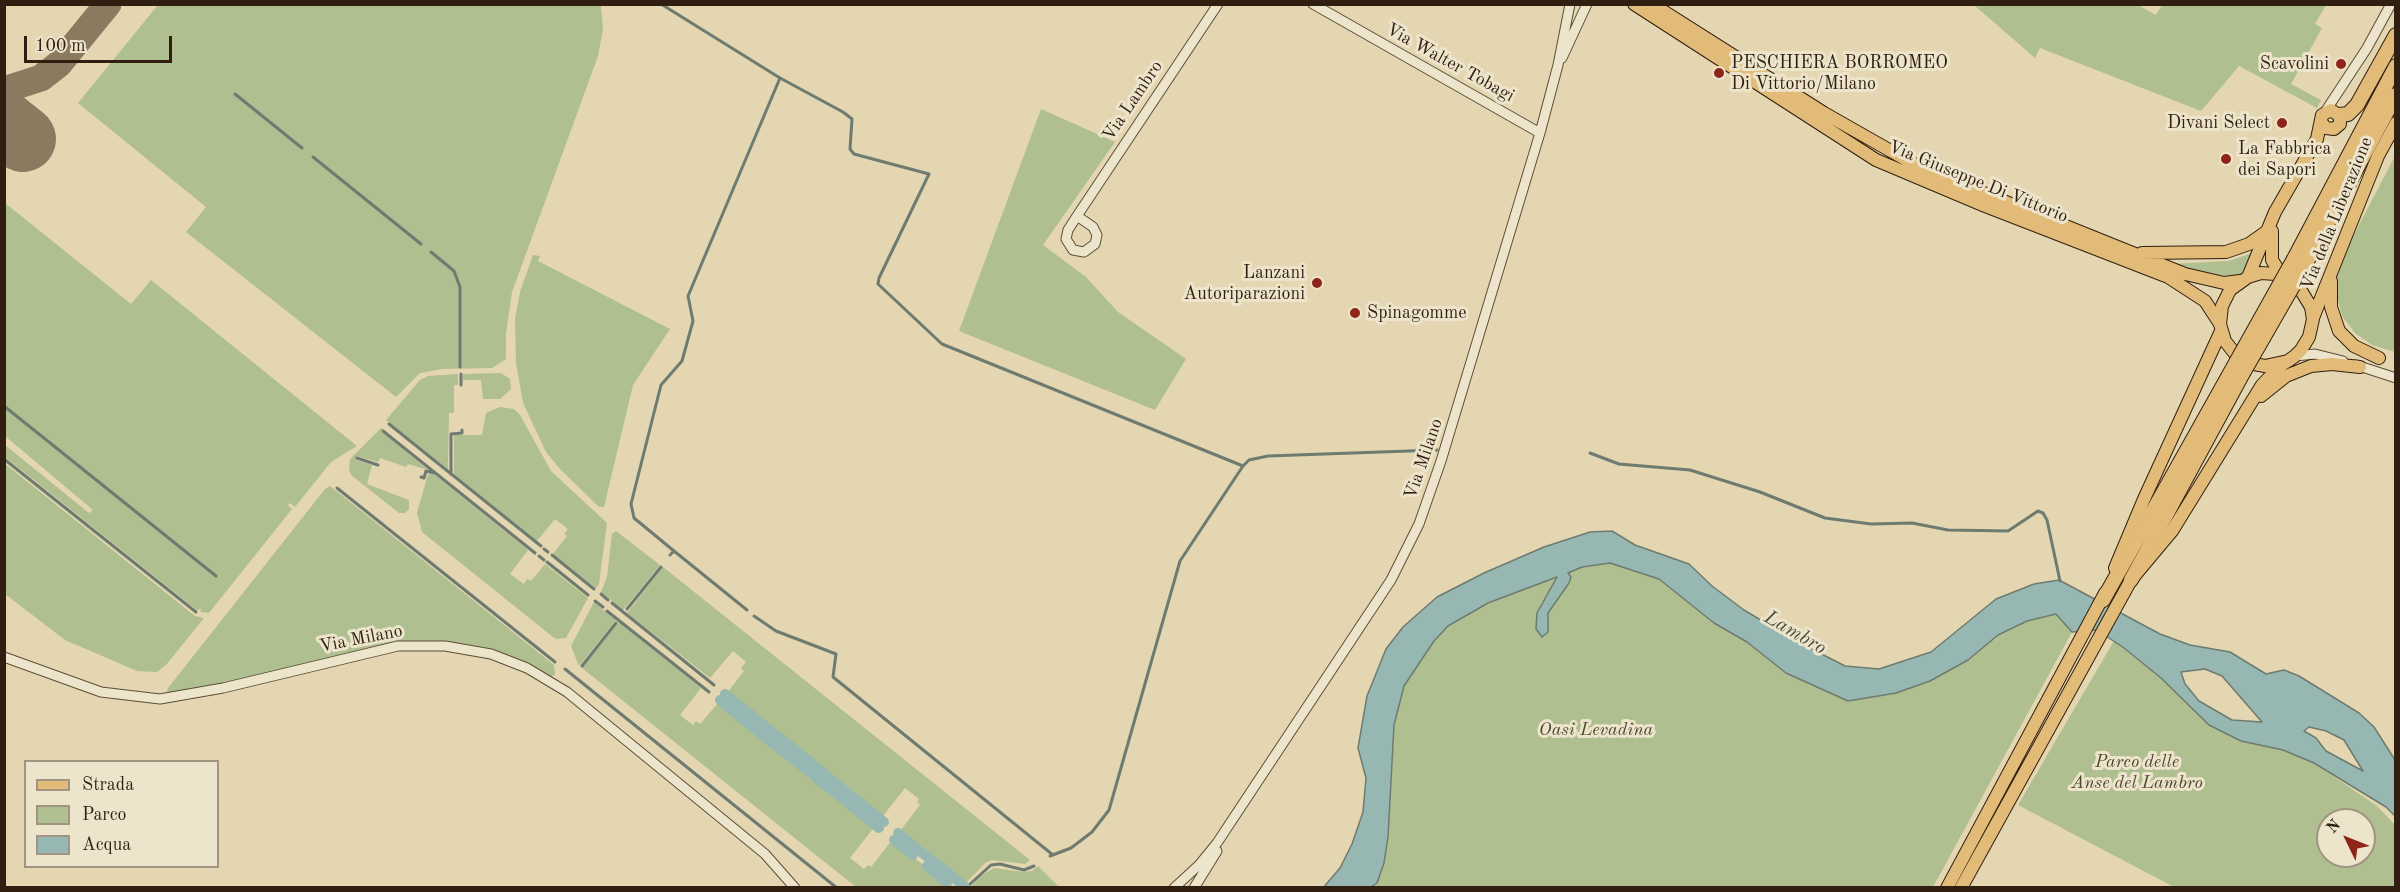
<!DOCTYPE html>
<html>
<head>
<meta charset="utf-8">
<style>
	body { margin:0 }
	#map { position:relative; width:2400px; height:892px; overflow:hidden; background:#e4d6b0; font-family:"Old Standard TT",serif }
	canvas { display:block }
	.frame { position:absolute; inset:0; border:6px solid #301f10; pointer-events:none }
	.legend { position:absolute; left:24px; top:760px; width:195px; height:108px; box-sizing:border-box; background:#ede4cc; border:2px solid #a19581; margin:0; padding:8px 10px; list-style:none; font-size:18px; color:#301f10 }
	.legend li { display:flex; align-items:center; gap:12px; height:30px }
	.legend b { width:30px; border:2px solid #a19581 }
	.north { position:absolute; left:2316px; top:808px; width:60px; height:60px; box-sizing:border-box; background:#ede4cc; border:2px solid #a19581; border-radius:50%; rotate:313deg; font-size:16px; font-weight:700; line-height:24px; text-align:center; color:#301f10 }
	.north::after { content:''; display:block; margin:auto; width:21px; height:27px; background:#8f2418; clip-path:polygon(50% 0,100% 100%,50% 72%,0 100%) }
	.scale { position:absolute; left:24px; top:36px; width:148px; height:27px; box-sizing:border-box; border:3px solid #301f10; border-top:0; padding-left:8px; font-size:18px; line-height:21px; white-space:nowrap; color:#301f10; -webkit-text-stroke:4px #ede4cc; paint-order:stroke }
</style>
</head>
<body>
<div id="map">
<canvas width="2400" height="892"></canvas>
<div class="frame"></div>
<ul class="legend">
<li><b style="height:8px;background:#e2bb78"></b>Strada</li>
<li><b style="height:16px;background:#afbf8f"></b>Parco</li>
<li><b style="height:16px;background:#97b8b2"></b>Acqua</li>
</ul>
<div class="north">N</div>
<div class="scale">100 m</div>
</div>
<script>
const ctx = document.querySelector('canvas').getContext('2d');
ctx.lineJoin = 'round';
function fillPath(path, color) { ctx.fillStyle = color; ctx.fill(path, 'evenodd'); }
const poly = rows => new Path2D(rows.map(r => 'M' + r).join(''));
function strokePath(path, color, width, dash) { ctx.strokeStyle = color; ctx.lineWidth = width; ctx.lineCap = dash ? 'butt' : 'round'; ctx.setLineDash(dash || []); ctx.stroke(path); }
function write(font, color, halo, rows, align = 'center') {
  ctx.font = font + ' "Old Standard TT",serif'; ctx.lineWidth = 6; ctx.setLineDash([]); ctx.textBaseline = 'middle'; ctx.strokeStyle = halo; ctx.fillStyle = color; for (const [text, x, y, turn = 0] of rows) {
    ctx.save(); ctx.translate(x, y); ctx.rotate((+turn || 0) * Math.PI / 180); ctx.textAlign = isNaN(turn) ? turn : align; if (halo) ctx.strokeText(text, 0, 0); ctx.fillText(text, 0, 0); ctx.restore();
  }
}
const green = poly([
	[601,5,603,29,598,56,512,292,506,333,506,359,492,368,443,369,420,373,396,397,186,232,206,207,78,103,158,5],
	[1974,5,2138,5,2156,15,2162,5,2326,5,2315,24,2322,28,2291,84,2321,100,2317,108,2239,66,2201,111,2040,48,2035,58],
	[1041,109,1115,142,1043,245,1086,277,1118,312,1186,359,1155,410,959,331],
	[2394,158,2396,159,2395,352,2372,345,2355,333,2342,316,2335,289,2337,267],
	[5,203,131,304,151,280,357,446,331,462,295,507,290,503,288,505,292,509,209,613,200,612,202,609,197,610,5,457,5,445,89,513,93,510,5,436],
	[2255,252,2241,274,2230,276,2206,274,2172,264,2229,261],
	[533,255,540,256,538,261,670,329,633,385,604,507,599,507,560,469,546,452,523,403,516,363,515,319,520,292],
	[501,373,510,379,511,389,500,399,483,399,481,380,463,380,463,374],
	[458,374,458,385,454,385,454,413,449,413,448,469,386,420,420,380,428,376],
	[500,407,514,409,520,415,551,471,607,523,599,584,596,588,553,554,567,536,564,534,568,529,555,519,537,541,454,474,454,435,482,435,486,413],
	[381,428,384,429,382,432,428,470,408,464,406,467,380,458,378,462,357,456,356,460,372,465,367,484,409,500,409,509,405,513,399,513,351,475,349,469,350,459],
	[4,463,195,616,204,618,166,665,157,672,137,671,65,640,5,594],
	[428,474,435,475,528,550,510,574,524,584,527,579,531,581,545,564,588,598,566,638,557,639,553,637,422,532,417,513],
	[330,486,554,665,555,674,551,678,523,662,495,651,444,642,337,658,228,683,179,693,167,692,168,688,325,489],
	[616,531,660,565,623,610,601,592,607,577,612,534],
	[1610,563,1659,579,1714,623,1848,701,1968,660,1998,635,2027,621,2056,614,2072,632,1933,887,1371,888,1377,883,1384,863,1388,837,1394,725,1404,686,1434,641,1448,627,1488,603,1582,567],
	[663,567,1030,860,1025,864,992,860,985,863,966,883,900,831,920,805,917,802,919,799,905,788,882,817,727,693,744,671,741,668,746,662,733,651,710,678,627,613],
	[594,602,616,620,579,666,571,646],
	[619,622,701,688,680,715,693,725,696,721,700,724,719,702,875,826,850,858,864,869,868,865,871,867,892,840,951,887,856,887,582,668],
	[2114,641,2241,741,2283,750,2314,763,2377,806,2395,825,2395,887,2174,887,2018,805],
	[2328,820,2364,820,2364,856,2328,856],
	[1038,866,1059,887,971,887,979,877,994,868,1024,872,1032,871]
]);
const water = poly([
	[1612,531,1635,545,1689,564,1712,586,1744,610,1794,640,1845,666,1879,669,1931,652,1996,599,2034,584,2059,580,2160,634,2190,645,2230,652,2266,674,2284,670,2299,676,2359,713,2374,727,2395,760,2395,816,2386,807,2314,763,2283,750,2241,741,2209,725,2161,678,2124,648,2097,630,2072,632,2056,614,2027,621,1998,635,1968,660,1930,681,1896,693,1848,701,1786,673,1747,642,1714,623,1659,579,1610,563,1582,567,1568,573,1571,577,1569,583,1548,613,1548,632,1542,637,1536,629,1537,613,1557,577,1488,603,1448,626,1434,641,1404,686,1394,725,1388,837,1384,863,1377,883,1371,887,1323,888,1340,868,1352,844,1363,812,1366,778,1358,748,1367,696,1386,649,1403,627,1437,597,1484,573,1544,547,1590,532,1612,531],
	[2205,669,2222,676,2262,722,2232,720,2199,701,2185,684,2181,672,2205,669],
	[2309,727,2326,731,2344,740,2363,771,2326,751,2316,738,2304,731,2309,727]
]);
const stream = poly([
	[661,4,780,78,843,112,852,119,850,149,854,154,929,174,879,278,878,284,942,344,1243,466],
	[235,94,302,148],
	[313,157,421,244],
	[431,252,454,271,460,287,460,367],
	[461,374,461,385],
	[4,406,216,576],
	[389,424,541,546],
	[383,431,535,553],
	[1590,453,1619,464,1690,470,1760,492,1825,518,1871,524,1912,523,1948,530,2008,531,2038,511,2043,513,2047,520,2060,581],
	[357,458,378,465],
	[4,459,196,612],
	[451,474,451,434,462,433,462,430],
	[421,477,424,478,426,471,434,473],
	[337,488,555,662],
	[544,549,548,552],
	[674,551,634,518,631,504,661,385,682,361,693,321,688,296,780,78],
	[552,555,594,589],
	[670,555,674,551,747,610],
	[539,556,544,560],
	[547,562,588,595],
	[601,594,608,600],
	[595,601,603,607],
	[612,603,714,685],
	[627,609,661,567],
	[607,611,709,692],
	[754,616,776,631,836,654,833,677,1053,855],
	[582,666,616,623],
	[565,669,837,888],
	[1050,856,1071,848,1092,832,1109,810,1180,561,1243,466,1249,460,1268,456,1437,450],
	[969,885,991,865,1000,864,1024,870,1034,866]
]);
const canal = poly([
	[725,694,747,712],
	[720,700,741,718],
	[750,714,782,740],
	[745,721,776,746],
	[785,742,816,767],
	[780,749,811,773],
	[820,770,851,796],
	[815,777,846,801],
	[854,798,884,822],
	[849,804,879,828],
	[898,833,917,849],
	[894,840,913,855],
	[921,852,952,876],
	[927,866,947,883],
	[955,879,966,888]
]);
const taxiway = poly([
	[4,90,41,78,59,64,108,4]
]);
const runway = poly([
	[4,124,23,139]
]);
const minor = poly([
	[1313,4,1540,133],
	[1562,58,1587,4],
	[2325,112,2367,48,2391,4],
	[1077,216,1218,4],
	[1077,216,1093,227,1097,235,1095,244,1084,252,1073,250,1066,239,1068,230,1077,216],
	[2295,356,2315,354,2343,361],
	[2356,365,2396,378],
	[4,657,101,692,160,699,223,688,398,646,445,646,491,654,527,668,567,692,765,854,795,888],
	[1174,888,1199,865,1217,843,1391,580,1419,524,1441,461,1540,133,1558,65,1570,4],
	[1194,888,1217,851]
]);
const major = poly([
	[1634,4,1876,160,1985,206,2168,277,2205,301,2220,324],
	[1652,4,1824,113,1919,167,2185,274,2224,283,2240,281],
	[2272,231,2272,260,2282,276],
	[2142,253,2226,252,2249,244,2266,232],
	[2248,277,2275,212,2317,139,2322,115,2331,110,2340,116,2340,124,2334,129,2326,128,2321,122],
	[2331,281,2331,307,2339,331,2354,346,2379,358],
	[2313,318,2378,156,2396,123],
	[2261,396,2286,376,2311,366,2332,364,2360,367],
	[2115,568,2144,499,2221,331],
	[1947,888,2105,593],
	[1961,888,2131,580,2172,531,2262,385,2280,366,2288,361,2295,356,2301,350,2309,337,2313,319,2311,307,2297,284,2276,274,2261,273,2248,277,2230,290,2222,306,2220,324,2225,341,2236,355,2254,364,2265,366,2288,361]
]);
const highway = poly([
	[2339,115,2348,114,2357,105,2396,35],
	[2294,259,2396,66],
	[2305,265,2396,95],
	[2131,580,2243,373],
	[2103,600,2233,368]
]);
const highwayBridge = poly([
	[2233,368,2294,259],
	[2243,373,2305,265]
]);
const markers = [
	[2341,64,6,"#8f2418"],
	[1719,73,6,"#8f2418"],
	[2282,123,6,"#8f2418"],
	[2226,159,6,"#8f2418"],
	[1317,283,6,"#8f2418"],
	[1355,313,6,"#8f2418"]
];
const streetNames = [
	["Via Walter Tobagi",1450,63,29],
	["Via Lambro",1133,101,-56],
	["Via Giuseppe Di Vittorio",1978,182,22],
	["Via della Liberazione",2337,214,-68],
	["Via Milano",1424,459,-71],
	["Via Milano",361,639,-11]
];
const poiNames = [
	["PESCHIERA BORROMEO",1731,63],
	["Di Vittorio/Milano",1731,84],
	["Scavolini",2329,64,"right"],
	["Divani Select",2270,123,"right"],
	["La Fabbrica",2238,149],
	["dei Sapori",2238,170],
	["Lanzani",1305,273,"right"],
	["Autoriparazioni",1305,294,"right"],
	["Spinagomme",1367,313]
];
const parkNames = [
	["Oasi Levadina",1596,730],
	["Parco delle",2137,762],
	["Anse del Lambro",2137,783]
];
const waterNames = [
	["Lambro",1795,633,30]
];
fillPath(green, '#afbf8f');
fillPath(water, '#97b8b2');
strokePath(water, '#6e7b71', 1.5);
strokePath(stream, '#6e7b71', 3);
strokePath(canal, '#97b8b2', 10);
strokePath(taxiway, '#8a7a60', 27);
strokePath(runway, '#8a7a60', 66);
strokePath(minor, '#5d4d38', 11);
strokePath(major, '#301f10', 14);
strokePath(highway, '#301f10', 16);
strokePath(minor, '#ede4cc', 9);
strokePath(major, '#e2bb78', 12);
strokePath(highway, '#e2bb78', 14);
strokePath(highwayBridge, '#301f10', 16, []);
strokePath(highwayBridge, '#e2bb78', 14);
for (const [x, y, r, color] of markers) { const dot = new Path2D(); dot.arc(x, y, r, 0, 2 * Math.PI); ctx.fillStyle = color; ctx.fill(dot); strokePath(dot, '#ede4cc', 2); }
write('18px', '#301f10', '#ede4cc', streetNames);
write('18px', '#301f10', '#ede4cc', poiNames, 'left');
write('italic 18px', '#504730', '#ede4cc', parkNames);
write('italic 20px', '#4f4d41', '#ede4cc', waterNames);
</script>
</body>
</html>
